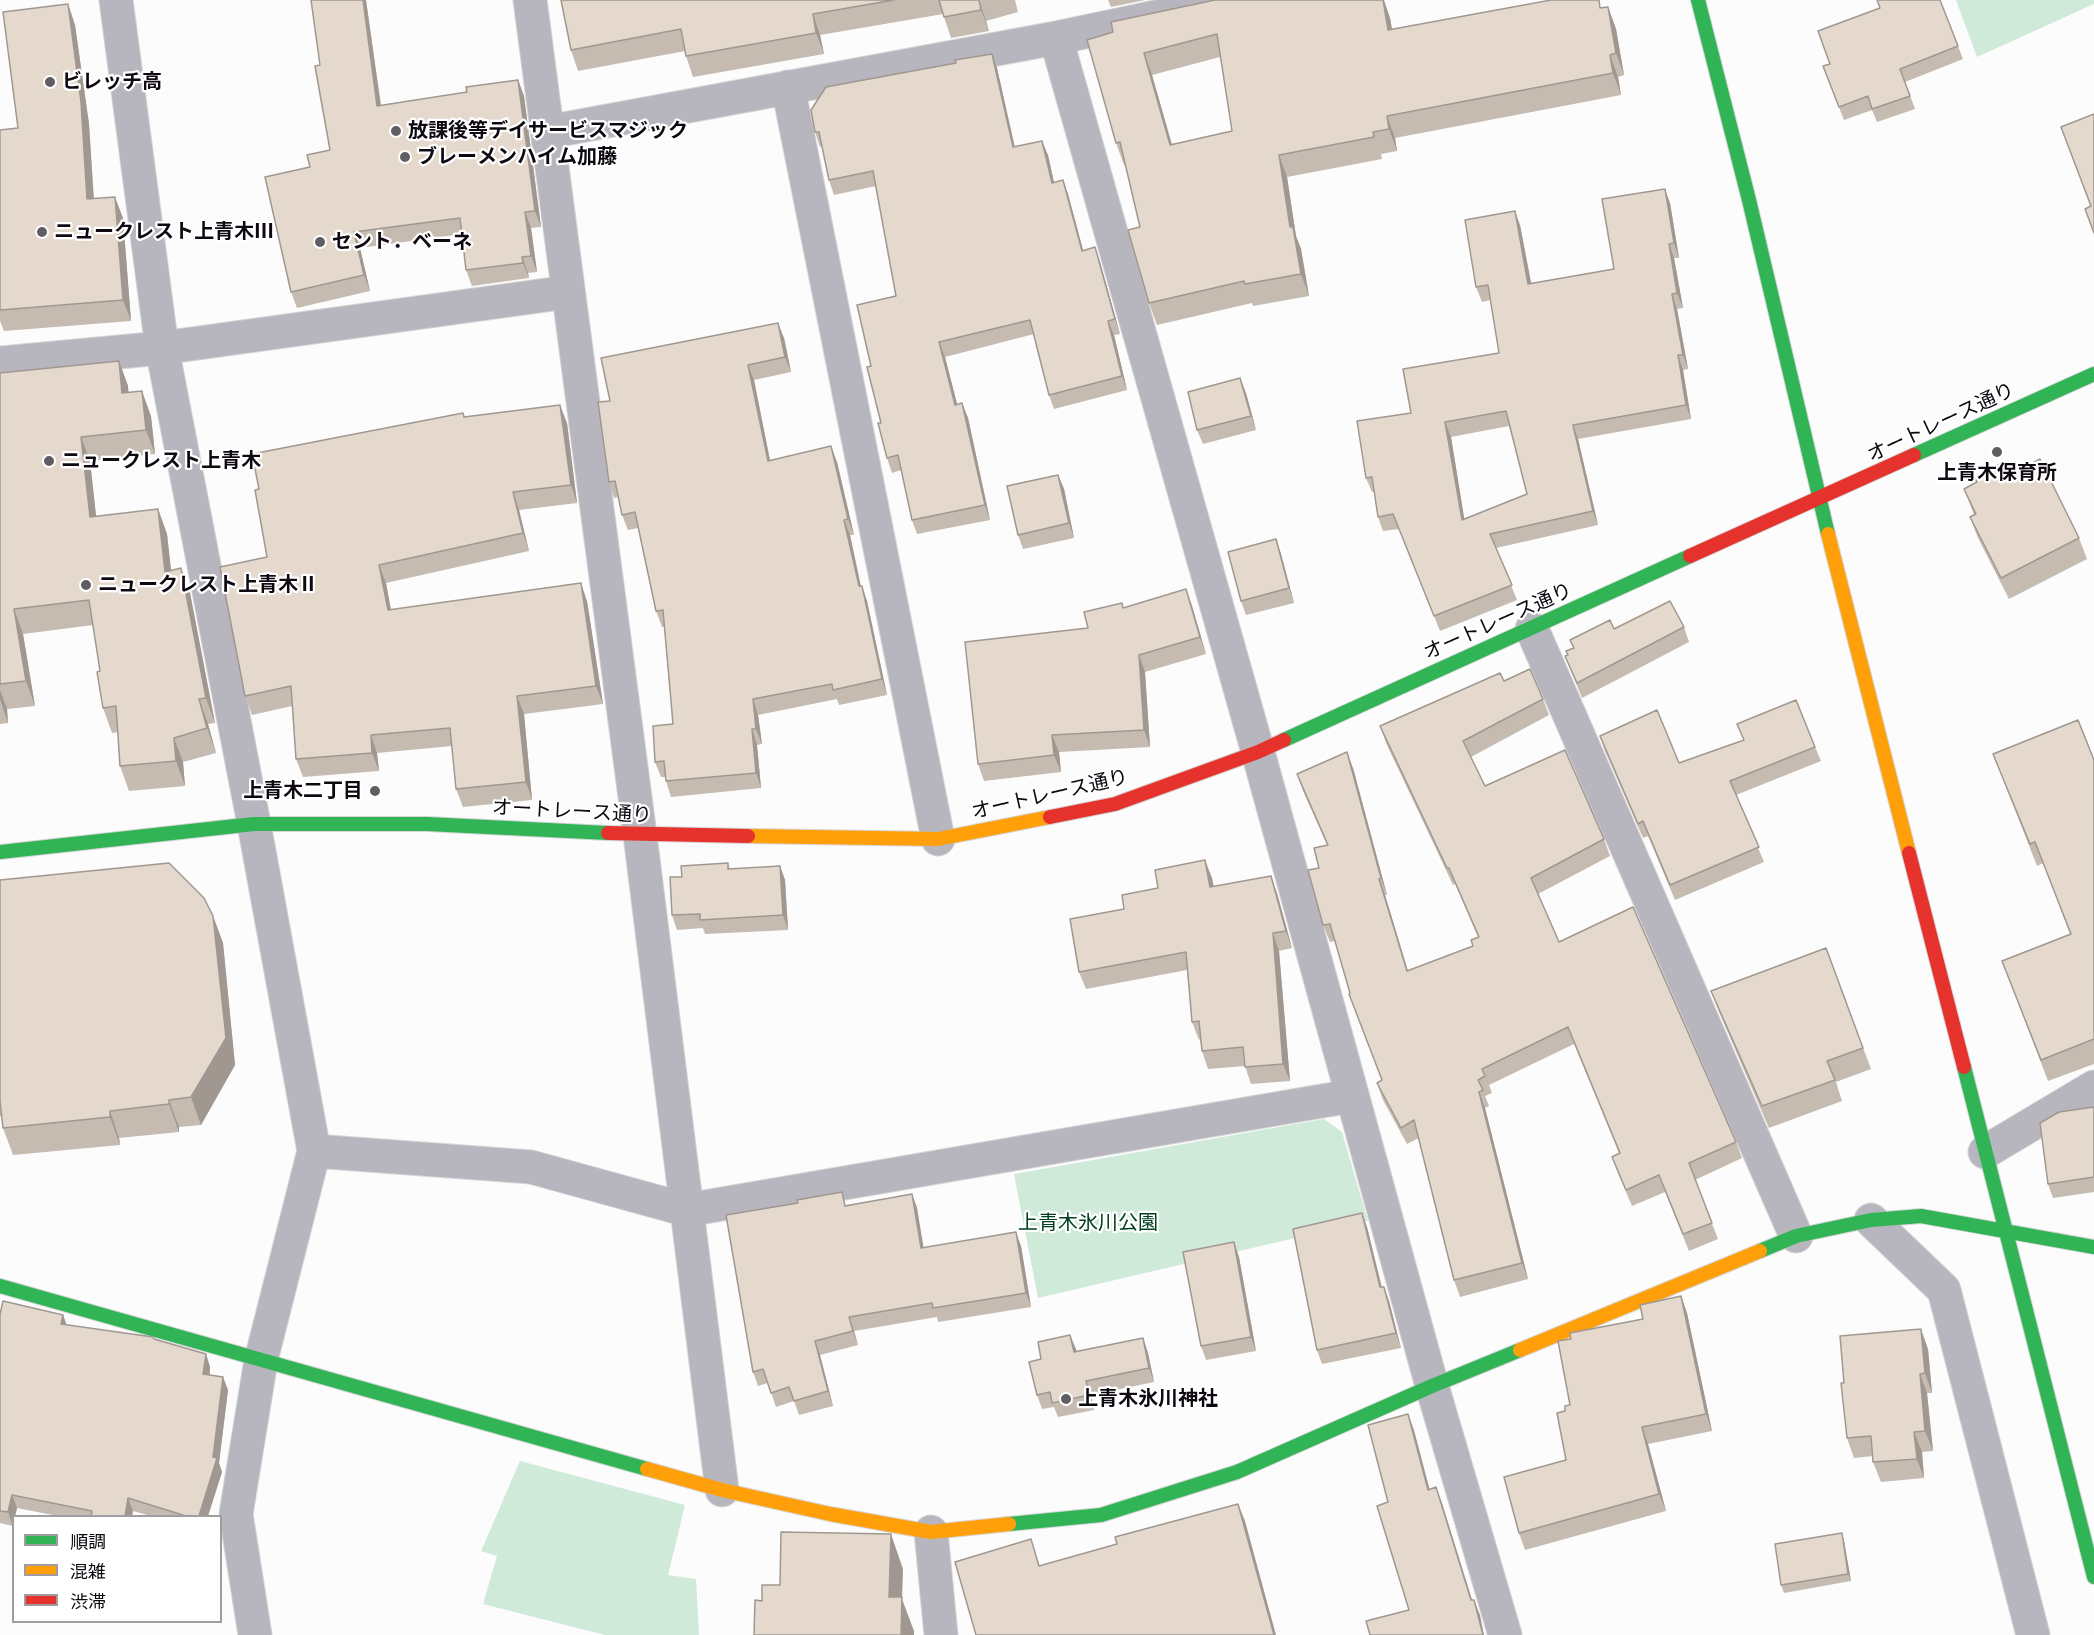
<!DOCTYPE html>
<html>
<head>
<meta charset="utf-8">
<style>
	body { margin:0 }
	#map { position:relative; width:2094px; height:1635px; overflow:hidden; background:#fcfcfc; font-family:Karla,"Noto Sans JP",sans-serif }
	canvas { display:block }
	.legend { position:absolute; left:12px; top:1515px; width:210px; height:108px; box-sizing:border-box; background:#fff; border:2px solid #9f9da0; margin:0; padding:8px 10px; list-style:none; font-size:18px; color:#0e0911 }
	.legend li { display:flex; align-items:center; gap:12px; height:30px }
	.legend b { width:30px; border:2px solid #9f9da0 }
</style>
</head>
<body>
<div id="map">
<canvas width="2094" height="1635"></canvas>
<ul class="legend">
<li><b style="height:8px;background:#30b455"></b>順調</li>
<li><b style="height:8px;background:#ff9f0a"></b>混雑</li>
<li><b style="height:8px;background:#e5322d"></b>渋滞</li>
</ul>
</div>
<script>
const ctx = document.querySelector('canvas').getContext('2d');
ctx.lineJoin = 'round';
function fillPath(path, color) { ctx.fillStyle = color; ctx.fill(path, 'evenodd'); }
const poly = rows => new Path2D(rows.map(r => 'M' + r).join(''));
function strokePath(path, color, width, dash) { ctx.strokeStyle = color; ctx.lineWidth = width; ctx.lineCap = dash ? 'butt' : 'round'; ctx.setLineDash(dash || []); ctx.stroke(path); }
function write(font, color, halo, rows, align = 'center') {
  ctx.font = font + ' Karla,"Noto Sans JP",sans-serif'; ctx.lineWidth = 4.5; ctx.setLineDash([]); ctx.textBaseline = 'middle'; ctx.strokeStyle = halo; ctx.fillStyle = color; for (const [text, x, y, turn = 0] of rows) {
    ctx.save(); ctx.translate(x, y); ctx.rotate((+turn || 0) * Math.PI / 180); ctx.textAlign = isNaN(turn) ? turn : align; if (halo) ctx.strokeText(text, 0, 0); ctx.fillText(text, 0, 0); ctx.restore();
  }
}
const green = poly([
	[1956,0,2094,0,2094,4,1977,57],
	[1324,1119,1342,1132,1368,1221,1038,1298,1014,1174],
	[520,1461,685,1505,668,1575,696,1579,699,1635,605,1635,483,1604,497,1556,481,1551]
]);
const street = poly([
	[116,0,162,348,254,824,314,1151,261,1360,236,1514,255,1635],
	[530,0,640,835,722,1490],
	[1056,38,1258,752,1432,1386,1505,1635],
	[788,87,938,839],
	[548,132,1056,38,1236,0],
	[0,363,162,348,568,292],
	[1532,629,1796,1236],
	[314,1151,531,1167,687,1210,1351,1096],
	[1985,1152,2094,1087],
	[1871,1220,1944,1290,2033,1635],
	[931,1532,941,1635]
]);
const fast = poly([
	[1698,0,1749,200,1828,534],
	[1914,455,2094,374],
	[1284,740,1690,556],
	[0,852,254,824,427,824,608,833],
	[1964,1067,2094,1577],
	[1760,1251,1796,1236,1871,1220,1921,1216,2094,1247],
	[0,1286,647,1469],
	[1009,1524,1101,1515,1237,1472,1432,1386,1520,1350]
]);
const slow = poly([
	[1828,534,1909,853],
	[748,836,938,839,1050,817],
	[1520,1350,1760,1251],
	[647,1469,722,1490,830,1514,931,1532,1009,1524]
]);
const jam = poly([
	[1690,556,1914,455],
	[1050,817,1115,804,1258,752,1284,740],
	[608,833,748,836],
	[1909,853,1964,1067]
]);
const wall = poly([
	[366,0,381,105,467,92,518,80,524,96,541,227,531,228,537,272,528,273,529,278,472,286,466,270,462,234,360,248,370,291,297,308,291,292,310,167,330,150,320,65],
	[561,0,1015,0,1018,12,986,21,989,31,951,38,943,14,820,35,824,54,693,77,686,56,685,51,578,71,571,50],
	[1108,0,1145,0,1111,7],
	[1940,0,1963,59,1905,82,1915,109,1877,122,1872,110,1844,120,1823,66,1830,64,1880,8],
	[68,4,75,25,89,124,94,199,123,218,131,321,4,331,0,321,0,130,18,128],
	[1608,7,1616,29,1624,75,1618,77,1621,95,1395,138,1397,151,1381,154,1382,159,1287,177,1296,236,1301,249,1309,296,1253,306,1252,303,1157,325,1149,303,1140,227,1125,165,1124,165,1116,143,1087,40,1390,18,1392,29],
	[1220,57,1232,131,1172,144,1152,75],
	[992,54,997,68,1015,147,1048,155,1054,182,1063,180,1068,194,1083,250,1100,262,1120,334,1114,335,1127,390,1054,409,1049,395,1034,334,945,357,957,405,962,403,968,418,990,520,917,534,912,520,901,470,892,473,887,458,871,366,896,296,876,186,834,195,829,180,822,146,820,147,815,132,956,63],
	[1670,203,1679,258,1674,258,1683,308,1677,309,1688,369,1683,370,1691,419,1578,439,1598,525,1496,548,1517,600,1440,631,1399,529,1383,531,1378,517,1374,492,1372,492,1366,478,1411,413,1499,353,1490,300,1482,302,1476,287,1520,225,1531,284,1614,269],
	[1509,426,1527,494,1464,519,1451,437],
	[784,338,791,372,754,380,770,460,837,462,854,535,850,535,861,586,867,601,887,695,839,705,837,699,758,715,762,744,757,745,761,788,671,797,666,781,665,777,661,777,655,762,673,724,664,627,662,627,656,611,638,528,628,530,622,515,618,497,614,498,609,482,610,401],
	[119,361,128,386,128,393,151,416,155,454,90,461,96,517,158,509,167,534,171,570,190,593,215,723,208,724,216,753,183,762,185,786,129,791,120,766,118,732,112,733,103,708,100,671,93,625,23,634,35,706,7,709,8,723,0,724,0,373],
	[1246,393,1256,430,1203,444,1197,430],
	[463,413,464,417,567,423,577,503,519,510,529,551,386,583,391,610,587,601,603,704,524,714,532,800,463,807,456,789,452,746,377,753,379,771,303,777,296,759,292,706,252,715,245,696,267,557,259,489],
	[1058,475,1064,489,1074,538,1023,549,1018,535],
	[2010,475,2079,538,2087,559,2009,599,1978,538,1970,517,1974,515,1964,489,1976,482,1974,477],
	[1276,539,1281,554,1294,603,1246,615,1241,601],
	[1186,589,1192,606,1206,654,1145,672,1150,747,1059,752,1061,772,984,781,978,764,1088,628,1123,608],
	[1684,627,1689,642,1582,698,1565,656,1568,655,1573,648,1570,640,1614,629],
	[1504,681,1543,699,1549,715,1471,757,1485,786,1604,839,1610,856,1538,894,1559,942,1736,1142,1742,1158,1695,1180,1718,1239,1689,1251,1665,1192,1632,1206,1618,1173,1612,1157,1619,1153,1574,1044,1489,1085,1492,1093,1485,1096,1489,1106,1485,1108,1528,1279,1460,1297,1454,1280,1419,1138,1407,1144,1383,1100,1377,1083,1382,1080,1350,993,1335,941,1330,942,1323,925,1319,868,1327,845,1303,791,1297,774,1353,768,1387,895,1385,895,1408,971,1473,946,1478,937,1455,884,1453,885,1386,743,1380,726],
	[1737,724,1815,747,1821,761,1736,795,1764,862,1675,900,1648,836,1643,838,1605,751,1600,736,1679,763,1744,741],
	[1993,754,2094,760,2094,1064,2048,1081,2002,961,2070,934,2043,863,2037,866],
	[728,863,730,869,780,866,785,880,788,930,705,934,703,928,677,930,672,915,682,877],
	[1212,878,1213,886,1277,893,1292,948,1279,951,1290,1081,1251,1084,1245,1066,1208,1069,1202,1051,1200,1039,1199,1040,1192,1022,1187,970,1086,989,1079,972],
	[0,880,213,916,223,943,235,1065,201,1125,179,1127,179,1132,119,1138,120,1145,13,1155,3,1128,2,1117,0,1116],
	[1826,948,1871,1069,1836,1082,1842,1101,1769,1128,1719,1012,1711,991],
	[2094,1107,2094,1192,2053,1198,2048,1184],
	[912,1194,917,1208,923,1248,1021,1246,1031,1307,938,1322,937,1317,854,1331,858,1345,820,1355,833,1406,799,1415,794,1401,776,1407,768,1383,758,1386,753,1372,847,1205],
	[1362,1213,1367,1227,1382,1287,1389,1301,1401,1348,1322,1364,1317,1350],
	[1234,1242,1239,1257,1256,1351,1206,1360,1201,1346],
	[1681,1296,1687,1313,1712,1431,1648,1444,1666,1511,1525,1550,1519,1533,1566,1460,1565,1411,1570,1405,1571,1339,1643,1319],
	[0,1314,63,1315,66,1325,154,1340,206,1354,210,1367,210,1375,223,1377,228,1390,219,1463,222,1472,208,1516,151,1516,133,1511,132,1516,58,1516,17,1508,13,1526,0,1523],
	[1143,1338,1148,1353,1154,1382,1091,1395,1094,1410,1058,1417,1054,1407,1042,1409,1037,1395,1041,1359,1076,1349,1076,1351],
	[1928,1349,1932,1393,1927,1393,1933,1451,1922,1452,1924,1478,1881,1482,1873,1462,1873,1456,1854,1458,1847,1438,1844,1383],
	[1844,1541,1851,1581,1784,1593,1781,1585]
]);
const shadedWall = poly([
	[363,0,366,0,383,122,377,106],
	[979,0,986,21,989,31,981,10],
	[1383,0,1384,0,1390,18,1396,52,1388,30],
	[68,4,75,25,89,124,95,220,87,199],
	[1608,7,1616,29,1624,75,1616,53],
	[813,14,820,35,824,54,816,33],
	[1144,53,1152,75,1178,167,1170,145],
	[992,54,997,68,1018,162,1013,147],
	[1610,55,1618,77,1621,95,1613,73],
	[518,80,524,96,541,227,535,211],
	[1387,116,1395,138,1397,151,1389,129],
	[1042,141,1048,155,1057,197,1052,183],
	[1279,155,1287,177,1296,236,1301,249,1309,296,1301,274,1290,227],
	[1063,180,1068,194,1087,265,1082,251],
	[1665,189,1670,203,1679,258,1674,243],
	[115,197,123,218,131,321,123,300],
	[1515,211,1520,225,1534,298,1528,284],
	[525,212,531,228,537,272,531,256],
	[354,232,360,248,370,291,364,275],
	[1669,244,1674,258,1683,308,1677,293],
	[1095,247,1100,262,1120,334,1115,319],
	[522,257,528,273,529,278,523,263],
	[1672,294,1677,309,1688,369,1683,355],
	[1108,321,1114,335,1127,390,1122,376],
	[778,323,784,338,791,372,785,357],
	[939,342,945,357,961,419,955,405],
	[1678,355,1683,370,1691,419,1686,405],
	[119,361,128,386,131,418,122,393],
	[748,365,754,380,773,476,768,461],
	[1240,378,1246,393,1256,430,1251,416],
	[142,391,151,416,155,454,146,430],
	[962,403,968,418,990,520,985,505],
	[560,405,567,423,577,503,571,485],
	[1445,422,1451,437,1467,535,1462,520],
	[1573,425,1578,439,1598,525,1593,511],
	[81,437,90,461,99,542,90,517],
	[831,446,837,462,854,535,848,519],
	[1058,475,1064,489,1074,538,1069,523],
	[513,492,519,510,529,551,523,533],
	[158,509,167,534,174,596,165,572],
	[844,520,850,535,864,602,859,586],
	[1276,539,1281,554,1294,603,1289,588],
	[379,565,386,583,394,628,388,610],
	[181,568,190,593,215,723,206,698],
	[581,583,587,601,603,704,596,686],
	[862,586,867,601,887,695,882,679],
	[1186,589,1192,606,1206,654,1200,637],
	[14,609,23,634,35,706,26,681],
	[1139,655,1145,672,1150,747,1144,730],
	[0,690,7,709,8,723,0,699],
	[517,696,524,714,532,800,526,782],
	[199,699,208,724,216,753,207,728],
	[753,699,758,715,762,744,756,729],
	[752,729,757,745,761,788,756,773],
	[371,735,377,753,379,771,372,753],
	[1052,735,1059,752,1061,772,1054,755],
	[174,738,183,762,185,786,176,761],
	[1347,752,1353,768,1387,895,1381,878],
	[1205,860,1212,878,1217,904,1210,887],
	[780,866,785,880,788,930,783,915],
	[1271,876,1277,893,1292,948,1286,931],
	[1379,879,1385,895,1413,988,1407,971],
	[213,916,223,943,235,1065,201,1125,191,1097],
	[1273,933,1279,951,1290,1081,1283,1064],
	[1479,1092,1485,1108,1528,1279,1522,1263],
	[169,1100,179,1127,179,1132,169,1104],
	[110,1111,119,1138,120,1145,110,1117],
	[912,1194,917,1208,926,1262,921,1248],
	[1362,1213,1367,1227,1385,1302,1380,1287],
	[1016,1232,1021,1246,1031,1307,1026,1293],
	[1234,1242,1239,1257,1256,1351,1251,1337],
	[1384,1287,1389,1301,1401,1348,1396,1333],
	[1681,1296,1687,1313,1712,1431,1706,1414],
	[63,1315,68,1328,61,1324],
	[849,1317,854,1331,858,1345,853,1331],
	[1921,1329,1928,1349,1932,1393,1925,1373],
	[1070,1335,1076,1349,1079,1366,1074,1352],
	[1143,1338,1148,1353,1154,1382,1149,1368],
	[815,1341,820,1355,833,1406,828,1391],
	[206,1354,210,1367,208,1387,203,1374],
	[1920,1374,1927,1393,1933,1451,1925,1431],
	[223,1377,228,1390,219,1463,222,1472,208,1516,199,1516,213,1457],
	[1086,1381,1091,1395,1094,1410,1089,1395],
	[1408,1414,1414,1430,1434,1506,1428,1490],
	[1642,1427,1648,1444,1666,1511,1659,1494],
	[1914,1432,1922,1452,1924,1478,1917,1459],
	[1436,1487,1442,1503,1477,1616,1471,1600],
	[12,1495,17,1508,15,1516,14,1516,13,1526,8,1512],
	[128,1498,133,1511,132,1516,125,1516],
	[1238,1504,1245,1521,1276,1635,1274,1635],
	[1842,1533,1844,1541,1851,1581,1848,1574],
	[891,1534,903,1569,902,1599,914,1631,914,1635,901,1635,889,1597],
	[1474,1600,1480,1615,1484,1635,1483,1635]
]);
const building = poly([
	[311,0,363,0,377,106,467,92,466,87,518,80,535,211,525,212,531,256,522,257,523,263,466,270,460,218,354,232,364,275,291,292,265,177,310,167,307,155,330,150,315,66,320,65,311,0],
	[561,0,894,0,813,14,816,33,686,56,681,29,571,50,561,0],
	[939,0,979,0,981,10,944,17,939,0],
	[1215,0,1383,0,1388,30,1551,0,1599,0,1600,8,1608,7,1616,53,1610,55,1613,73,1387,116,1389,129,1373,132,1374,137,1279,155,1290,227,1293,227,1301,274,1245,284,1244,281,1149,303,1128,230,1140,227,1120,142,1116,143,1087,40,1113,32,1111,22,1215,0],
	[1217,34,1232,131,1170,145,1144,53,1217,34],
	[1877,0,1940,0,1958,46,1900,69,1910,96,1872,109,1868,96,1839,107,1823,66,1830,64,1818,31,1880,8,1877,0],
	[68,4,81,102,87,199,115,197,123,300,0,310,0,130,18,128,3,12,68,4],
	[992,54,1013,147,1042,141,1052,183,1063,180,1082,251,1095,247,1115,319,1108,321,1122,376,1049,395,1030,320,939,342,955,405,962,403,985,505,912,520,898,455,887,458,878,423,881,423,867,367,871,366,857,305,896,296,873,171,829,180,819,132,815,132,811,110,826,87,956,63,955,60,992,54],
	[2094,114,2094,233,2085,209,2091,206,2061,127,2094,114],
	[1665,189,1674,243,1669,244,1677,293,1672,294,1683,355,1678,355,1686,405,1573,425,1593,511,1490,534,1512,585,1434,616,1393,514,1378,517,1372,477,1366,478,1357,421,1411,413,1403,369,1499,353,1488,285,1476,287,1465,220,1515,211,1528,284,1614,269,1602,199,1665,189],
	[1506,411,1527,494,1462,520,1445,422,1506,411],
	[778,323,785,357,748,365,768,461,831,446,848,519,844,520,859,586,862,586,882,679,833,690,832,684,753,699,756,729,752,729,756,773,666,781,664,761,655,762,653,726,673,724,663,610,656,611,635,512,622,515,615,481,609,482,598,402,610,401,601,358,778,323],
	[119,361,122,393,142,391,146,430,81,437,90,517,158,509,165,572,181,568,206,698,199,699,207,728,174,738,176,761,120,766,116,706,103,708,97,672,100,671,89,600,14,609,26,681,0,684,0,373,119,361],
	[1240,378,1251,416,1197,430,1188,392,1240,378],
	[560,405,571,485,513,492,523,533,379,565,388,610,581,583,596,686,517,696,526,782,456,789,450,728,371,735,372,753,296,759,291,686,245,696,220,567,267,557,255,490,259,489,252,454,463,413,464,417,560,405],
	[2040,459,2079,538,2001,578,1970,517,1976,514,1964,489,1977,482,1974,477,2004,462,2010,475,2040,459],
	[1058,475,1069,523,1018,535,1007,486,1058,475],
	[1276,539,1289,588,1241,601,1228,552,1276,539],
	[1186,589,1200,637,1139,655,1144,730,1052,735,1054,755,978,764,965,642,1088,628,1084,612,1122,603,1123,608,1186,589],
	[1670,601,1684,627,1577,683,1565,656,1568,655,1566,651,1574,648,1570,640,1610,620,1614,629,1670,601],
	[1530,669,1543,699,1463,741,1485,786,1565,750,1604,839,1531,878,1559,942,1633,907,1736,1142,1689,1163,1712,1223,1683,1234,1659,1175,1626,1190,1612,1157,1620,1153,1568,1027,1482,1069,1485,1076,1478,1080,1483,1090,1479,1092,1522,1263,1454,1280,1414,1120,1401,1128,1377,1083,1382,1080,1349,994,1350,993,1330,924,1323,925,1308,870,1319,868,1314,848,1328,845,1297,774,1347,752,1381,878,1379,879,1407,971,1473,946,1471,940,1479,937,1449,868,1447,868,1380,726,1500,673,1504,681,1530,669],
	[1796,700,1815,747,1730,781,1759,847,1670,885,1643,821,1638,824,1600,736,1657,710,1679,763,1744,740,1737,724,1796,700],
	[2078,720,2094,760,2094,1039,2041,1060,2002,961,2071,934,2035,842,2030,844,1993,754,2078,720],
	[1205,860,1210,887,1271,876,1286,931,1273,933,1283,1064,1245,1067,1243,1047,1202,1051,1199,1021,1192,1022,1186,952,1079,972,1070,919,1124,909,1122,895,1158,888,1155,870,1205,860],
	[169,863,204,898,213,916,226,1038,191,1097,169,1100,169,1104,110,1111,110,1117,3,1128,0,1101,0,880,169,863],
	[728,863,728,869,780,866,783,915,700,920,700,914,672,915,670,877,682,877,681,866,728,863],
	[1826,948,1863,1048,1827,1061,1835,1080,1762,1106,1711,991,1826,948],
	[2094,1107,2094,1177,2048,1184,2040,1123,2059,1112,2094,1107],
	[842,1192,845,1206,912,1194,921,1248,1016,1232,1026,1293,933,1308,932,1303,849,1317,853,1331,815,1341,828,1391,794,1401,789,1387,771,1393,763,1369,753,1372,726,1215,798,1203,797,1200,842,1192],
	[1362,1213,1380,1287,1384,1287,1396,1333,1317,1350,1293,1229,1362,1213],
	[1234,1242,1251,1337,1201,1346,1183,1252,1234,1242],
	[1681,1296,1706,1414,1642,1427,1659,1494,1519,1533,1504,1477,1566,1460,1557,1413,1565,1411,1565,1406,1570,1405,1558,1341,1571,1339,1570,1333,1643,1319,1640,1305,1681,1296],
	[3,1301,63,1315,61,1324,153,1337,154,1339,206,1354,203,1374,223,1377,213,1457,217,1458,199,1516,186,1516,128,1498,125,1516,91,1516,92,1511,12,1495,8,1512,0,1511,0,1314,3,1301],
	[1921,1329,1925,1373,1920,1374,1925,1431,1914,1432,1917,1459,1873,1462,1871,1436,1847,1438,1841,1383,1844,1383,1840,1336,1921,1329],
	[1070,1335,1074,1352,1143,1338,1149,1368,1086,1381,1089,1395,1052,1403,1050,1392,1037,1395,1029,1362,1041,1359,1038,1342,1070,1335],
	[1408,1414,1428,1490,1436,1487,1471,1600,1474,1600,1483,1635,1370,1635,1366,1621,1409,1610,1377,1506,1388,1502,1368,1425,1408,1414],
	[1238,1504,1274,1635,976,1635,955,1562,1031,1539,1039,1566,1117,1544,1115,1537,1238,1504],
	[781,1532,891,1534,889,1597,902,1597,901,1635,754,1635,755,1600,762,1601,762,1585,780,1585,781,1532],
	[1842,1533,1848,1574,1781,1585,1775,1544,1842,1533]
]);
const markers = [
	[50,82,6,"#615e63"],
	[396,131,6,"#615e63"],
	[405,157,6,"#615e63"],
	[42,232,6,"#615e63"],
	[320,242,6,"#615e63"],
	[1997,452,6,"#615e63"],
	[49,461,6,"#615e63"],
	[86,585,6,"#615e63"],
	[375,791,6,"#615e63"],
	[1066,1399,6,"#615e63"]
];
const poiNames = [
	["ビレッチ高",62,82],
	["放課後等デイサービスマジック",408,131],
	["ブレーメンハイム加藤",417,157],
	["ニュークレスト上青木Ⅲ",54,232],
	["セント．ベーネ",332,242],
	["ニュークレスト上青木",61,461],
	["上青木保育所",1997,473,"center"],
	["ニュークレスト上青木Ⅱ",98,585],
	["上青木二丁目",363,791,"right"],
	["上青木氷川神社",1078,1399]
];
const streetNames = [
	["オートレース通り",1941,423,-25],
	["オートレース通り",1498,622,-24],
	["オートレース通り",1050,795,-13],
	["オートレース通り",572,812,3]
];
const parkNames = [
	["上青木氷川公園",1088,1223]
];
fillPath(green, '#cfead8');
strokePath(street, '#d6d5d6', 35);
strokePath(fast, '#d6d5d6', 16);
strokePath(slow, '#d6d5d6', 16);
strokePath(jam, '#d6d5d6', 16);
strokePath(street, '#b7b5be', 33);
strokePath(fast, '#30b455', 14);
strokePath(slow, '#ff9f0a', 14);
strokePath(jam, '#e5322d', 14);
fillPath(wall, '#c5bbb1');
fillPath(shadedWall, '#a09890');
fillPath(building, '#e5d9ce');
strokePath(building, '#a09890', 1.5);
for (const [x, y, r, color] of markers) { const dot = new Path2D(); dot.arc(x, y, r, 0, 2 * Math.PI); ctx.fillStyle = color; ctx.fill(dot); strokePath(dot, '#fff', 2); }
write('bold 20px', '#0e0911', '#fff', poiNames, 'left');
write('20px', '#0e0911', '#fff', streetNames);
write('20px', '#004020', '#fff', parkNames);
</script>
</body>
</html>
